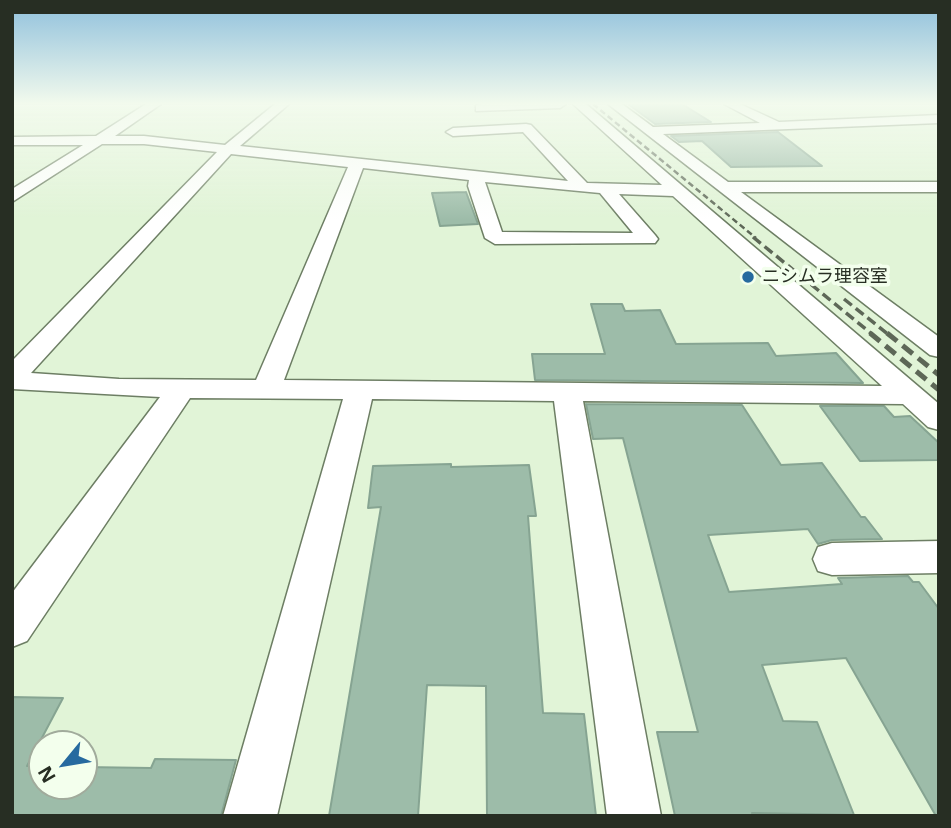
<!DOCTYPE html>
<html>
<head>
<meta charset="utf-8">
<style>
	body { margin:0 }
	#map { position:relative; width:951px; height:828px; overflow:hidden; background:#e1f4d7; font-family:"Open Sans",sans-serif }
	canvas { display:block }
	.frame { position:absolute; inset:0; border:14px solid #272e23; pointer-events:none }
	.north { position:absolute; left:28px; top:730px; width:70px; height:70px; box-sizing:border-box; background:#f3ffed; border:2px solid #a1ab9c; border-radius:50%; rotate:240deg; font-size:19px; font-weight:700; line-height:28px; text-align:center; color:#272e23 }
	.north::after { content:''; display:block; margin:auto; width:24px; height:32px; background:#266a9f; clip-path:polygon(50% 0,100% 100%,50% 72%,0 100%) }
</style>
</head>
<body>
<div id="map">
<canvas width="951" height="828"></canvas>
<div class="frame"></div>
<div class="north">N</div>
</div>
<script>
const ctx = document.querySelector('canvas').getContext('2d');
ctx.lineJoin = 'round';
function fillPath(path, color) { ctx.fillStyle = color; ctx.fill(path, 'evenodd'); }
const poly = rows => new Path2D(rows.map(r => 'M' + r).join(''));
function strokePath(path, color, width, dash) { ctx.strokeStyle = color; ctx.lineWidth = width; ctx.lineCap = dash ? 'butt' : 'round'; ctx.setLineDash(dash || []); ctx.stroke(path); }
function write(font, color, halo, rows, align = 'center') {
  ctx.font = font + ' "Open Sans","Noto Sans JP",sans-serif'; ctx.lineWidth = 7; ctx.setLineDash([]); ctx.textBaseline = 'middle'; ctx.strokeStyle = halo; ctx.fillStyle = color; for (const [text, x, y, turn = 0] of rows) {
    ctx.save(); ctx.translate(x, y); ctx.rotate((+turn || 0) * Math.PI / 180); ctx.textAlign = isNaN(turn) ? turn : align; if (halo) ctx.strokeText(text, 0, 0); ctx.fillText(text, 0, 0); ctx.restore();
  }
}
const building = poly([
	[628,104,682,104,711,122,655,124,628,104],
	[778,132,822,166,731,167,702,141,679,142,671,136,778,132],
	[466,192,478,224,440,226,432,193,466,192],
	[591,304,622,304,625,311,660,310,676,344,768,343,776,356,836,353,863,383,535,380,532,354,605,354,591,304],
	[586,404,742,405,781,465,822,463,861,517,865,517,882,539,832,540,818,544,808,529,708,535,729,592,842,584,838,578,908,576,913,582,919,582,939,609,939,816,936,816,846,658,762,665,783,721,817,722,854,815,752,813,753,816,675,816,657,732,698,732,623,438,593,439,586,404],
	[820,406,884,406,894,417,910,416,939,443,939,460,860,461,820,406],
	[451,464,451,467,529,465,536,516,528,516,543,713,584,714,596,816,487,816,486,686,427,685,418,816,329,816,381,507,368,508,373,466,451,464],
	[12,697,63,698,27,766,42,766,42,786,84,786,84,767,151,768,155,759,236,760,221,816,12,816,12,697]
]);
const minor = poly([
	[146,104,161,104,115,136,144,136,225,145,275,104,289,104,240,146,568,181,523,132,453,136,446,132,453,128,526,124,531,125,587,183,662,185,573,104,586,104,939,404,939,430,928,427,903,404,583,401,661,816,607,816,554,401,372,399,277,816,223,816,343,399,190,398,27,641,12,647,12,593,160,397,12,389,12,361,217,152,144,144,102,144,12,202,12,189,83,145,12,145,12,137,96,136,146,104],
	[231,154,348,167,256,380,119,379,31,373,231,154],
	[363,168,469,180,468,186,485,238,495,244,655,243,658,239,655,235,619,194,673,196,882,386,284,380,363,168],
	[485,182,600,193,633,233,502,232,485,182],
	[482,104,566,104,560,108,476,111,476,105,482,104],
	[608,104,622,104,653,127,760,123,724,104,740,104,779,122,939,115,939,123,663,134,728,182,939,182,939,192,741,192,939,337,939,357,930,355,608,104],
	[939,541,939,573,832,575,818,571,813,559,818,547,832,543,939,541]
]);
const railFar2 = poly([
	[593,104,756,238]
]);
const railFar1 = poly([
	[753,237,873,335],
	[844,299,889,335]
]);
const rail = poly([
	[870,333,939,390],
	[887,333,939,375]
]);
const markers = [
	[748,277,7,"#266a9f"]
];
const farPoinames = [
	["ニシムラ理容室",762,277]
];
fillPath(building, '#9dbca9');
strokePath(building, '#86a492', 2);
strokePath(minor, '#6d7e64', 3);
fillPath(minor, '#fff');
strokePath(railFar2, '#5d6757', 2.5, [6, 3.5]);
strokePath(railFar1, '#5d6757', 3.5, [10, 5]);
strokePath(rail, '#5d6757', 5, [13, 7]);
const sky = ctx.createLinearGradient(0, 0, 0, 220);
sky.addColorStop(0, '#8fc0dc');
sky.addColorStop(0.47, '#f2faed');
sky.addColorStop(1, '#f2faed00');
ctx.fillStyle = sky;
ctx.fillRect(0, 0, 951, 220);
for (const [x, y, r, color] of markers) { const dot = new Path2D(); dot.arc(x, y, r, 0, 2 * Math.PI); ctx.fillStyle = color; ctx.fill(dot); strokePath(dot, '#f3ffed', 2.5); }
write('18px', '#272e23', '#f3ffed', farPoinames, 'left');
</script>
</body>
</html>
